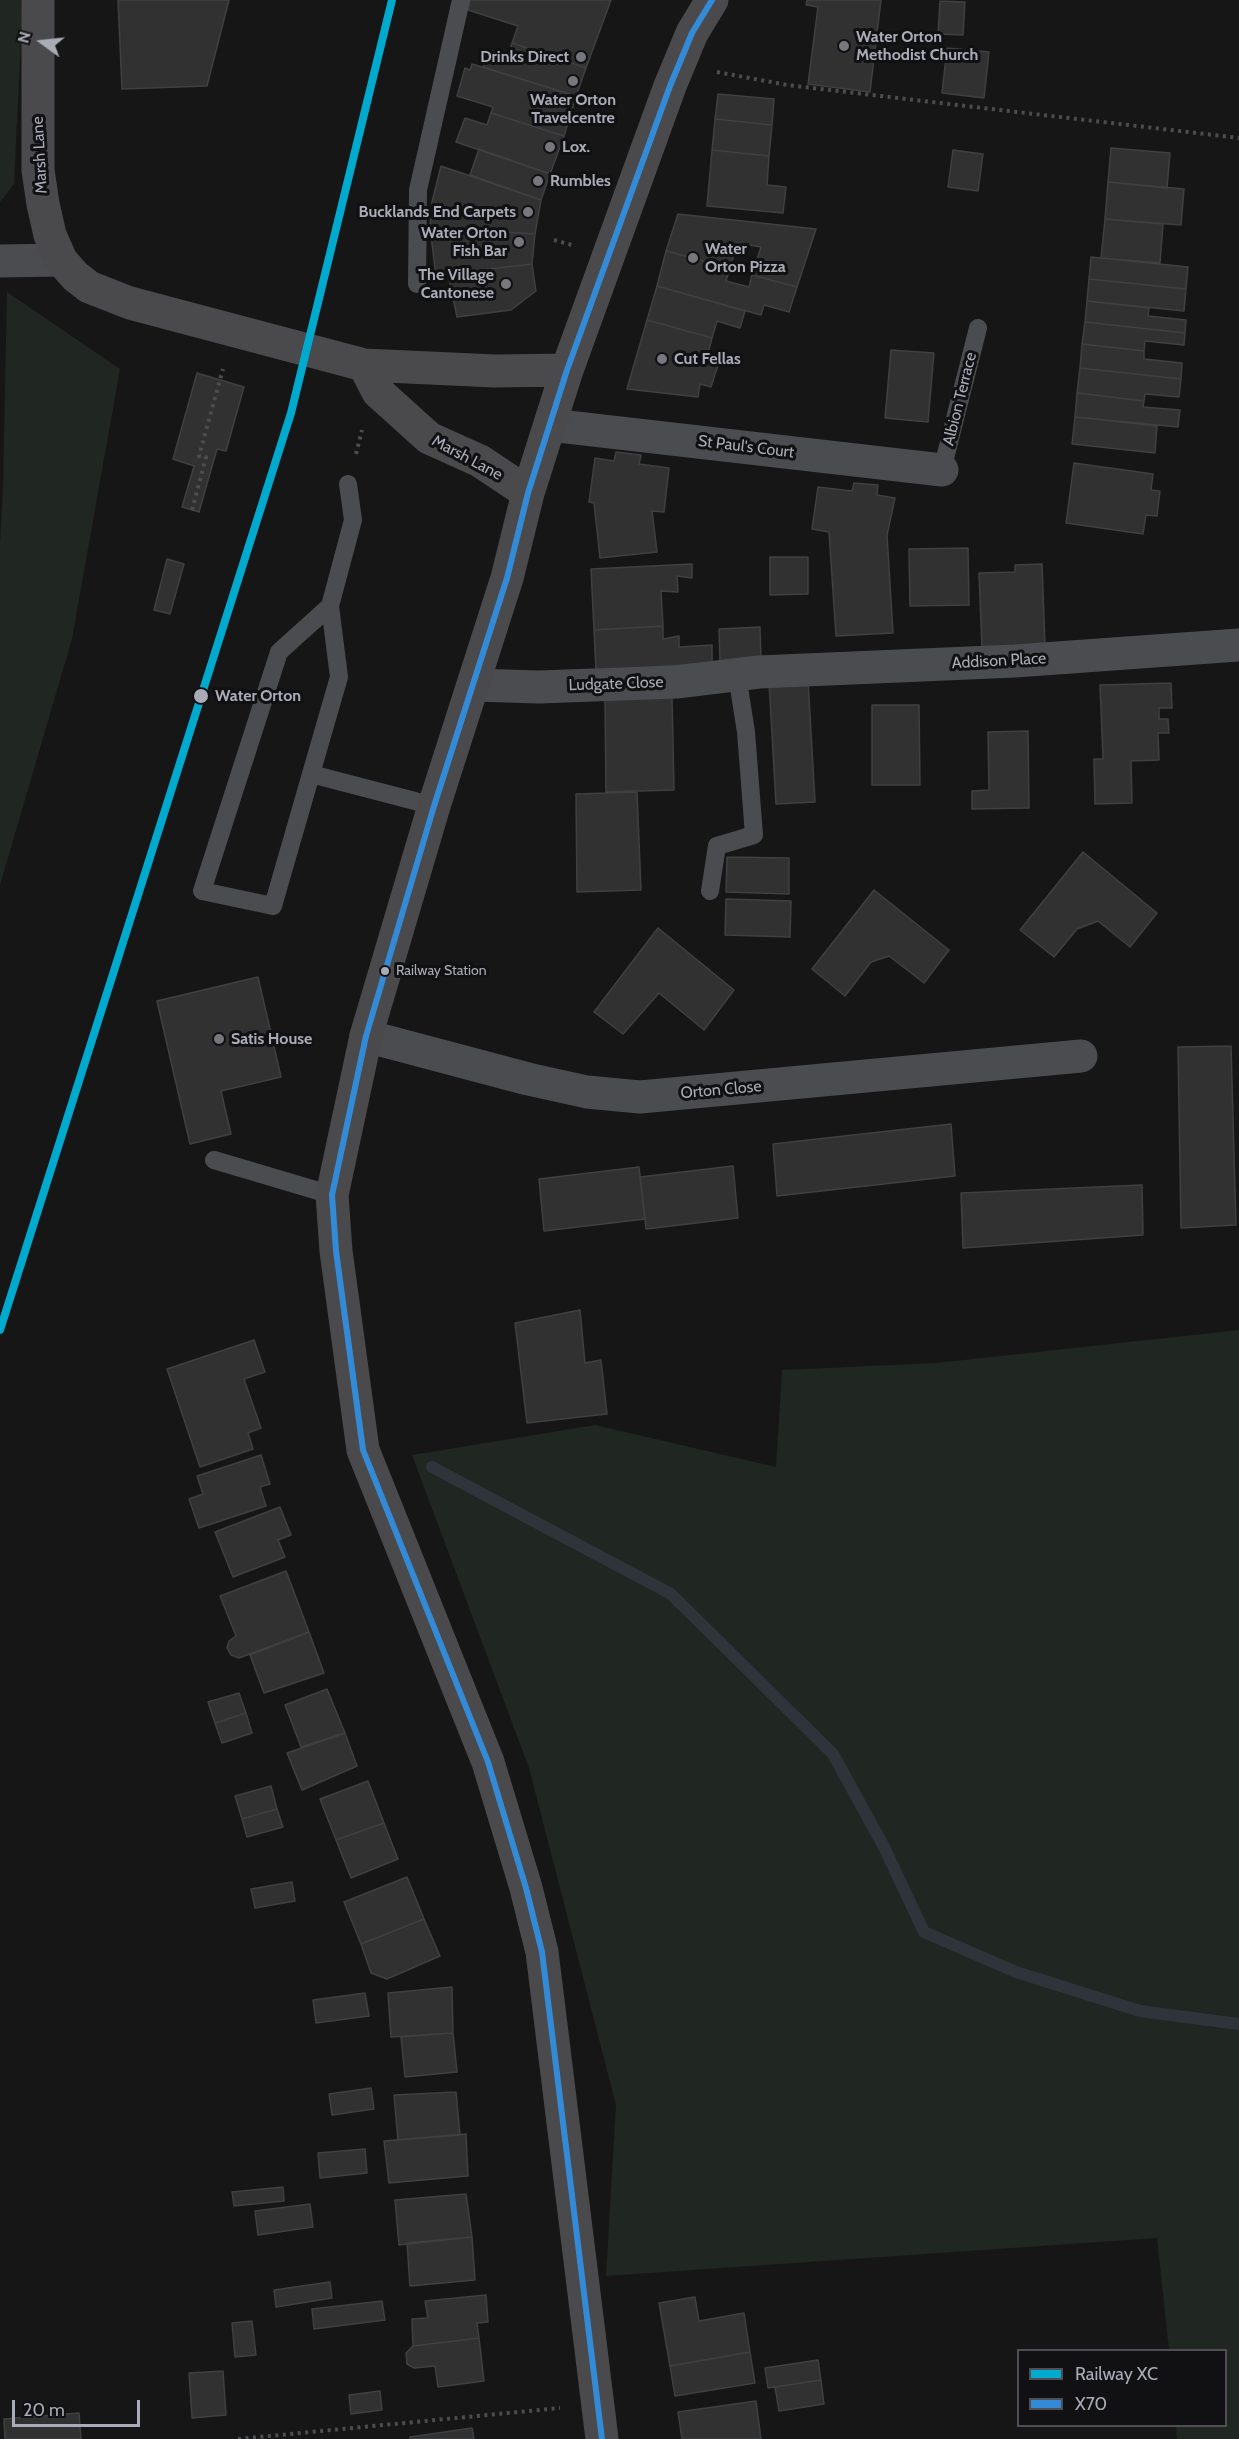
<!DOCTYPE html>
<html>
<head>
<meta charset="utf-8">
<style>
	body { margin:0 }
	#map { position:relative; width:1239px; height:2439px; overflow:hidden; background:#161616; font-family:Cabin,sans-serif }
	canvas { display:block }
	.legend { position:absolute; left:1017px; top:2349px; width:210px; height:78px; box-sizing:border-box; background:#111012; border:2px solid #4e4e54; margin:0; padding:8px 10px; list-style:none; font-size:18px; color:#a9acb6 }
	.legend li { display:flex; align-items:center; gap:12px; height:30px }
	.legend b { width:30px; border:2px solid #4e4e54 }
	.north { position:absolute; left:12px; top:12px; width:60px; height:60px; -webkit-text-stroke:4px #111012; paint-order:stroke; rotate:285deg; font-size:16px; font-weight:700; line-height:24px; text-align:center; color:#a9acb6 }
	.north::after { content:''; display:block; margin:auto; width:21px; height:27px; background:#a9acb6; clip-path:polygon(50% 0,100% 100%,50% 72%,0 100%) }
	.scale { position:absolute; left:12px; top:2400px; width:128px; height:27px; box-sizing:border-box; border:3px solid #a9acb6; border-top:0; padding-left:8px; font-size:18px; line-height:21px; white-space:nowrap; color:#a9acb6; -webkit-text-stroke:4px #111012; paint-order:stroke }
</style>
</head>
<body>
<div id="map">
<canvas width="1239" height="2439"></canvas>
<ul class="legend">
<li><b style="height:8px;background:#00a9ce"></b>Railway XC</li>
<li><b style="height:8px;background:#338bd7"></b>X70</li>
</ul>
<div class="north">N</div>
<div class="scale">20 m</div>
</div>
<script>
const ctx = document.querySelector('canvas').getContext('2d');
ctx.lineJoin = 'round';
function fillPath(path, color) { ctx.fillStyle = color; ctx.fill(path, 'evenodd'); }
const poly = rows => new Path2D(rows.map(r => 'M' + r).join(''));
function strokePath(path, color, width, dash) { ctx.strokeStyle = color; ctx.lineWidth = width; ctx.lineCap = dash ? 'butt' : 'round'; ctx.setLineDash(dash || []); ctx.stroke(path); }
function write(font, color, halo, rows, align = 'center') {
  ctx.font = font + ' Cabin,sans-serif'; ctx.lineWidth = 6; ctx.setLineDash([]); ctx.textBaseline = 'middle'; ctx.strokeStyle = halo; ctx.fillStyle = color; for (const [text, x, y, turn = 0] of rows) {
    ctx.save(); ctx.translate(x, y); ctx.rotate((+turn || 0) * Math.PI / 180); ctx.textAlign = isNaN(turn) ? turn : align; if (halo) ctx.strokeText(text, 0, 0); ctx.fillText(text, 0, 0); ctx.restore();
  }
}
const green = poly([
	[0,0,21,0,22,19,14,184,0,202],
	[7,292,120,369,72,639,0,885,0,543,3,487],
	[1239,1330,1239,2439,1177,2439,1176,2426,1226,2426,1226,2350,1169,2350,1157,2238,606,2276,616,2105,529,1768,412,1455,595,1425,776,1467,782,1370,936,1363]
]);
const stream = poly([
	[432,1467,671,1594,833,1754,884,1847,924,1932,1016,1972,1140,2011,1239,2024]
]);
const building = poly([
	[118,0,229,0,207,86,122,89,118,0],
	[470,0,611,0,586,68,512,43,518,26,468,10,470,0],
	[807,0,881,0,870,92,808,84,818,7,806,5,807,0],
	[940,1,965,2,963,35,938,34,940,1],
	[512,43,586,68,576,96,483,67,488,50,508,55,512,43],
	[947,48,989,52,984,98,942,93,947,48],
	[472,64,576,96,564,136,491,113,493,107,457,96,465,68,470,70,472,64],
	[718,94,774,99,772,125,715,119,718,94],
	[491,113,564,136,550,174,456,142,465,118,487,125,491,113],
	[715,119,772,125,769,156,712,150,715,119],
	[1111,148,1170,153,1167,188,1108,182,1111,148],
	[479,149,550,174,541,200,470,175,479,149],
	[712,150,769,156,767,185,786,187,783,213,707,206,712,150],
	[953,150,983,154,978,191,948,187,953,150],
	[441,166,541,200,535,234,430,227,432,202,441,166],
	[1108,182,1184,189,1181,225,1105,219,1108,182],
	[678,214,816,229,797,287,752,275,761,247,737,243,730,268,666,251,678,214],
	[1105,219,1163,224,1160,263,1101,258,1105,219],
	[430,227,535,234,532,264,448,274,436,277,430,227],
	[666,251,730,268,726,281,749,287,752,275,797,287,789,312,764,305,761,315,657,286,666,251],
	[1091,257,1188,267,1186,289,1089,279,1091,257],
	[532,264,536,291,511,310,457,317,448,274,532,264],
	[1089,279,1186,289,1184,311,1087,301,1089,279],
	[657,286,745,311,740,328,717,321,712,338,647,320,657,286],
	[1087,301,1149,308,1148,316,1186,320,1185,333,1085,322,1087,301],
	[647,320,712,338,706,361,718,365,711,387,700,384,698,397,627,389,647,320],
	[1085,322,1185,333,1184,345,1145,341,1144,351,1082,344,1085,322],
	[1082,344,1144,351,1144,359,1182,363,1181,379,1080,368,1082,344],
	[891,350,934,353,928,422,885,418,891,350],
	[1080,368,1181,379,1179,397,1145,394,1144,401,1077,393,1080,368],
	[197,373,244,387,226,451,217,449,199,512,182,507,194,466,173,459,197,373],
	[1077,393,1144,401,1143,407,1180,410,1178,427,1075,417,1077,393],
	[1075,417,1157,426,1155,453,1072,444,1075,417],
	[616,452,641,455,639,464,669,468,664,512,652,511,657,552,600,558,594,503,589,502,595,458,614,461,616,452],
	[1074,463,1153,474,1151,490,1160,491,1157,516,1146,515,1143,534,1066,523,1074,463],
	[854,483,878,485,877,495,895,498,887,535,893,633,836,636,829,532,812,529,818,487,852,491,854,483],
	[968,548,969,605,910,606,909,549,968,548],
	[770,557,808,557,808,594,770,595,770,557],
	[167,559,184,564,170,614,154,610,167,559],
	[692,564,692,578,677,576,678,592,661,591,663,626,594,630,591,569,692,564],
	[1042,564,1045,646,982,648,979,573,1015,572,1015,565,1042,564],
	[663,626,663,639,679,636,679,647,712,645,712,663,596,671,594,630,663,626],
	[760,627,761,661,720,662,719,629,760,627],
	[808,680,815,802,776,804,769,682,808,680],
	[1171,683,1172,708,1159,708,1159,719,1168,719,1169,733,1158,733,1159,760,1131,761,1132,803,1095,804,1094,759,1103,759,1100,685,1171,683],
	[672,697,674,790,606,792,605,700,672,697],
	[872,705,919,705,920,785,872,785,872,705],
	[1028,731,1029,808,972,809,972,791,989,790,988,732,1028,731],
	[637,792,641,890,577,892,576,794,637,792],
	[1083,852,1157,913,1130,947,1098,921,1077,929,1054,957,1020,930,1083,852],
	[727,857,789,858,789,894,726,892,727,857],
	[874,890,949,950,924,983,889,956,871,962,845,996,812,969,874,890],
	[726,899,791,901,790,937,725,935,726,899],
	[658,928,734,990,704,1030,659,993,623,1034,594,1012,658,928],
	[258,977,281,1077,221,1091,231,1134,190,1144,157,1001,258,977],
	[1231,1046,1236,1225,1181,1228,1178,1047,1231,1046],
	[951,1124,955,1176,777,1196,773,1144,951,1124],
	[733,1166,738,1218,646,1229,640,1177,733,1166],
	[639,1167,645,1219,544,1231,539,1179,639,1167],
	[1142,1185,1143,1235,963,1248,961,1193,1142,1185],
	[580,1310,585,1363,601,1360,607,1414,527,1423,515,1323,580,1310],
	[254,1340,265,1372,244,1379,261,1428,248,1433,253,1449,200,1467,167,1369,254,1340],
	[261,1455,270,1484,260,1487,266,1506,199,1528,189,1499,203,1494,197,1476,261,1455],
	[280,1507,291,1535,278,1540,285,1557,233,1577,215,1532,280,1507],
	[286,1571,309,1632,239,1658,231,1655,227,1648,229,1641,236,1636,220,1596,286,1571],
	[309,1632,324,1673,264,1693,250,1655,309,1632],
	[327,1689,345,1733,301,1747,285,1705,327,1689],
	[239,1693,246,1713,215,1723,208,1702,239,1693],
	[246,1713,252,1733,222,1743,215,1723,246,1713],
	[345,1733,357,1766,302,1790,287,1753,345,1733],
	[368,1781,384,1823,336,1840,320,1799,368,1781],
	[271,1786,277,1809,242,1819,235,1796,271,1786],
	[277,1809,283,1827,247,1837,242,1819,277,1809],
	[384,1823,398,1859,351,1878,336,1840,384,1823],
	[407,1877,424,1919,361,1944,344,1902,407,1877],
	[292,1882,295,1901,255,1908,251,1889,292,1882],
	[424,1919,440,1956,387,1979,371,1973,361,1944,424,1919],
	[452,1987,453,2033,391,2037,388,1993,452,1987],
	[365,1993,369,2016,316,2023,313,2000,365,1993],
	[453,2033,457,2072,405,2077,401,2037,453,2033],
	[371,2088,374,2109,332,2115,329,2094,371,2088],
	[456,2092,460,2135,398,2140,394,2095,456,2092],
	[466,2134,468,2176,389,2183,384,2141,466,2134],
	[365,2149,367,2173,320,2178,318,2153,365,2149],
	[283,2187,284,2201,234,2206,232,2192,283,2187],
	[466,2194,472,2237,399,2245,395,2200,466,2194],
	[310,2204,313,2227,258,2235,255,2211,310,2204],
	[472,2237,475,2280,410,2286,407,2243,472,2237],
	[330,2282,332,2298,276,2307,274,2290,330,2282],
	[486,2295,488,2322,477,2323,479,2338,413,2346,412,2319,428,2318,425,2301,486,2295],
	[695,2297,699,2321,744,2313,750,2352,670,2366,659,2303,695,2297],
	[382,2301,385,2320,314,2329,312,2309,382,2301],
	[252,2321,256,2355,235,2357,232,2323,252,2321],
	[479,2338,484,2381,438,2387,435,2366,414,2368,407,2364,406,2353,413,2346,479,2338],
	[750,2352,755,2383,675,2396,670,2366,750,2352],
	[818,2360,821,2380,768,2388,765,2368,818,2360],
	[223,2371,226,2415,192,2418,189,2373,223,2371],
	[821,2380,824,2404,779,2411,775,2387,821,2380],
	[380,2391,382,2410,351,2414,349,2395,380,2391],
	[756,2401,761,2439,682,2439,678,2412,756,2401],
	[79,2413,81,2439,5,2439,4,2419,79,2413],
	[472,2428,474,2439,410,2439,410,2437,472,2428]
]);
const path = poly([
	[717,72,787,85,1239,138],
	[554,240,572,245],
	[356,454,362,430],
	[192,510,206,457,199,456,223,369],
	[238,2439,560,2408]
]);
const service = poly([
	[417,284,418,190,461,0],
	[942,470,978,328],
	[330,606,353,520,348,484],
	[311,774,339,677,330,606,279,652,202,891,273,906,311,774,434,806],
	[710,891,717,846,754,835,746,732,737,675],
	[214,1160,332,1195]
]);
const minor = poly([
	[550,425,942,470],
	[474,685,539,687,676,682,759,672,1015,661,1239,645],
	[366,1036,528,1079,587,1092,640,1097,1081,1056]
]);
const tertiary = poly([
	[0,261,61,260]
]);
const secondary = poly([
	[38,0,38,170,43,204,50,235,61,260,75,276,89,287,130,303,364,365,495,371,567,370],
	[364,365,378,392,429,438,480,461,528,493],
	[602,2439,542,1952,526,1888,488,1762,363,1450,336,1251,332,1195,366,1036,434,806,507,578,528,493,567,370,670,86,692,33,712,0]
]);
const bus1 = poly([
	[602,2439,542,1952,526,1888,488,1762,363,1450,336,1251,332,1195,366,1036,434,806,507,578,528,493,567,370,670,86,692,33,712,0]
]);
const rail1 = poly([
	[0,1330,291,413,392,0]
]);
const markers = [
	[844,46,6,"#76787e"],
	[581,57,6,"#76787e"],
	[573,81,6,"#76787e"],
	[550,147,6,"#76787e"],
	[538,181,6,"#76787e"],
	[528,212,6,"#76787e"],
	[519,242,6,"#76787e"],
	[693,258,6,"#76787e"],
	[506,284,6,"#76787e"],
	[662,359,6,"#76787e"],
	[201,696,8,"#a9acb6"],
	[385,971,5,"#a9acb6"],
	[219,1039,6,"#76787e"]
];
const busNames = [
	["Railway Station",396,971]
];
const poiNames = [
	["Water Orton",856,37],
	["Methodist Church",856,55],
	["Drinks Direct",569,57,"right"],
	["Water Orton",573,100,"center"],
	["Travelcentre",573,118,"center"],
	["Lox.",562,147],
	["Rumbles",550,181],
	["Bucklands End Carpets",516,212,"right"],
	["Water Orton",507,233,"right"],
	["Fish Bar",507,251,"right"],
	["Water",705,249],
	["Orton Pizza",705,267],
	["The Village",494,275,"right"],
	["Cantonese",494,293,"right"],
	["Cut Fellas",674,359],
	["Satis House",231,1039]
];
const streetNames = [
	["Marsh Lane",40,155,-93],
	["Albion Terrace",960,399,-76],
	["St Paul's Court",746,447,7],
	["Marsh Lane",467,458,28],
	["Addison Place",999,661,-3],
	["Ludgate Close",616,684,-2],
	["Orton Close",721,1090,-5]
];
const stopNames = [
	["Water Orton",215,696]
];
fillPath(green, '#202621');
strokePath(stream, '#2e343a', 12);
fillPath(building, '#313132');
strokePath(building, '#3f4042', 1.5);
strokePath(path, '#4c4d50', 4, [3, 4.5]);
strokePath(service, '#4b4c4f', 18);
strokePath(minor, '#4b4c4f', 33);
strokePath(tertiary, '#4b4c4f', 33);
strokePath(secondary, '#4a4a4d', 33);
strokePath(bus1, '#338bd7', 6);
strokePath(rail1, '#00a9ce', 8);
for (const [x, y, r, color] of markers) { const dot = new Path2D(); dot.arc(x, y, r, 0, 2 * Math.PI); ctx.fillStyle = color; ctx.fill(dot); strokePath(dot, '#111012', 2); }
write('14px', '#a9acb6', '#111012', busNames, 'left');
write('bold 16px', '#a9acb6', '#111012', poiNames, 'left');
write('16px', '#a9acb6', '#111012', streetNames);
write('bold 16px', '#a9acb6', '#111012', stopNames, 'left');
</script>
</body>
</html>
